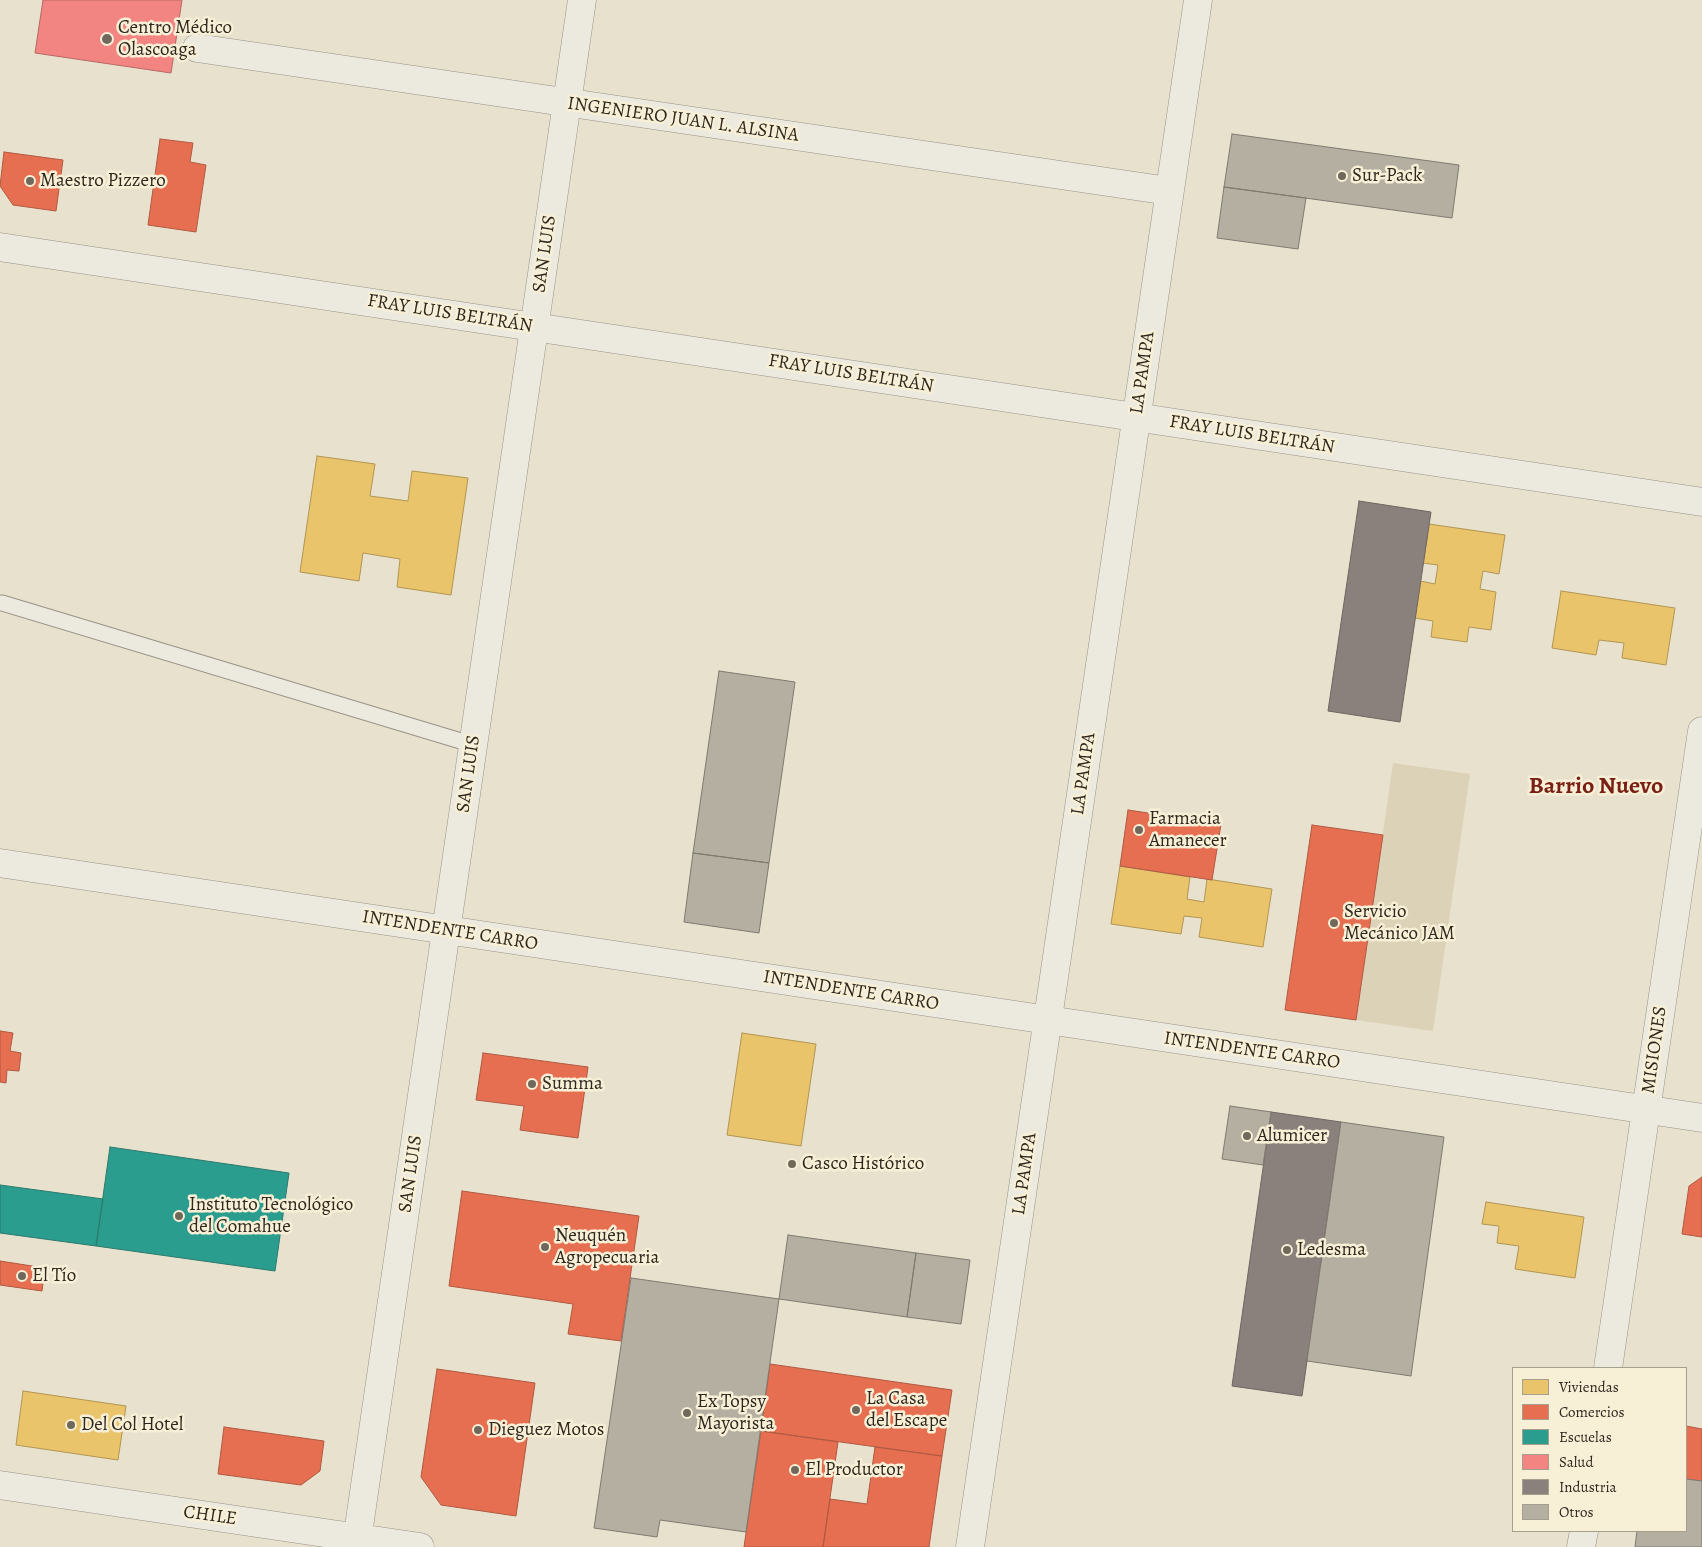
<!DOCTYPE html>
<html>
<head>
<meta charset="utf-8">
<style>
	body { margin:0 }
	#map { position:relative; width:1702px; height:1547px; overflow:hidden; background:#e8e1cd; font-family:Alegreya,serif }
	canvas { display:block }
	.legend { position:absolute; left:1512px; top:1367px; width:175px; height:165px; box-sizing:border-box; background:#f8efd7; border:1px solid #a79f8d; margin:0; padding:6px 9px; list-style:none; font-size:15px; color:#2e271d }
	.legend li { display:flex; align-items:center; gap:10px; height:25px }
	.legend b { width:25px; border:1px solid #a79f8d }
</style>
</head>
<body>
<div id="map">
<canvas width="1702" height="1547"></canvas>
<ul class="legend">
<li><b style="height:14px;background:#e9c46a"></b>Viviendas</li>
<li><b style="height:14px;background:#e76f51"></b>Comercios</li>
<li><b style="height:14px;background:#2a9d8f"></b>Escuelas</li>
<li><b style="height:14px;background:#f28482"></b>Salud</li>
<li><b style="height:14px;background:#8a817c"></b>Industria</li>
<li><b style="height:14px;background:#b4afa1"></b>Otros</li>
</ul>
</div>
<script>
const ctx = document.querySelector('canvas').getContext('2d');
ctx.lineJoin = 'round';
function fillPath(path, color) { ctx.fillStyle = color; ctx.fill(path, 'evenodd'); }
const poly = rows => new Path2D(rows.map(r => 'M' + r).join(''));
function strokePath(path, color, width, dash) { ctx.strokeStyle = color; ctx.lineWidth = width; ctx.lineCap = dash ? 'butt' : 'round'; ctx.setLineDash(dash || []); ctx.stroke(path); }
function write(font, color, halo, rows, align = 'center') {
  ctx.font = font + ' Alegreya,serif'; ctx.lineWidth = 5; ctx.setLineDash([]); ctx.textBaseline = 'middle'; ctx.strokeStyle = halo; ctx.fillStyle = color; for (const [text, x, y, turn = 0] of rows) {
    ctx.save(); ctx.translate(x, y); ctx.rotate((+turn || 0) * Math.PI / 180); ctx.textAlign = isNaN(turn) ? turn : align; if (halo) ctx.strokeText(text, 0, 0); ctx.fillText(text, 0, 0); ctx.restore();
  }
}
const green = poly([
	[1393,763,1470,774,1433,1031,1356,1020]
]);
const homes = poly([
	[317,456,375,464,370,496,408,501,412,471,468,478,451,595,397,587,400,559,363,553,359,581,300,572,317,456],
	[1429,524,1505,535,1499,574,1483,571,1480,589,1496,592,1491,630,1469,627,1467,642,1431,637,1433,621,1415,618,1420,581,1435,584,1438,565,1423,563,1429,524],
	[1561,591,1675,608,1666,665,1622,658,1624,643,1599,640,1596,655,1552,648,1561,591],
	[1120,866,1190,877,1187,899,1204,902,1207,879,1272,889,1263,947,1199,937,1202,918,1184,916,1181,934,1111,924,1120,866],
	[742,1033,816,1044,801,1146,727,1135,742,1033],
	[1486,1202,1584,1217,1575,1278,1515,1269,1519,1246,1497,1243,1499,1226,1482,1224,1486,1202],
	[23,1391,126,1406,118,1460,16,1445,23,1391]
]);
const shops = poly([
	[160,139,193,143,190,162,206,165,196,232,148,225,160,139],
	[4,152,63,160,56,211,13,205,0,186,4,152],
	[1128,810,1221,824,1212,880,1120,866,1128,810],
	[1312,825,1383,835,1356,1020,1285,1010,1312,825],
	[0,1031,13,1033,10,1051,21,1053,19,1071,7,1070,6,1083,0,1082,0,1031],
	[483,1053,588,1067,578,1138,520,1130,524,1106,476,1100,483,1053],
	[1702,1177,1702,1237,1682,1234,1689,1186,1702,1177],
	[462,1191,639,1216,621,1341,568,1334,573,1304,449,1286,462,1191],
	[0,1261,45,1268,42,1291,0,1285,0,1261],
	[770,1364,952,1390,942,1456,761,1431,770,1364],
	[437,1369,535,1383,516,1516,441,1505,421,1477,437,1369],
	[1686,1426,1702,1429,1702,1481,1686,1479,1686,1426],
	[224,1427,324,1441,320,1471,301,1485,218,1474,224,1427],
	[761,1431,838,1442,823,1547,744,1547,761,1431],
	[875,1447,942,1456,929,1547,823,1547,830,1499,867,1504,875,1447]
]);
const schools = poly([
	[110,1147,289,1173,275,1271,96,1246,110,1147],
	[0,1185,103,1199,96,1246,0,1233,0,1185]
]);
const health = poly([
	[43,0,182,0,171,73,35,53,43,0]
]);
const industry = poly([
	[1359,501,1431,512,1400,722,1328,711,1359,501],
	[1271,1112,1341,1122,1302,1396,1232,1386,1271,1112]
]);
const building = poly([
	[1232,134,1459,165,1452,218,1224,187,1232,134],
	[1224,187,1306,198,1298,249,1217,238,1224,187],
	[719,671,795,682,769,863,693,853,719,671],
	[693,853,769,863,759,933,684,922,693,853],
	[1230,1106,1271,1112,1263,1165,1222,1159,1230,1106],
	[1341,1122,1444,1137,1411,1376,1307,1361,1341,1122],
	[788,1235,916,1253,907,1317,779,1299,788,1235],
	[916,1253,970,1260,961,1324,907,1317,916,1253],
	[631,1278,779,1299,746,1532,660,1520,657,1537,594,1528,631,1278],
	[1686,1479,1702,1481,1702,1547,1635,1547,1637,1531,1686,1531,1686,1479]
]);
const service = poly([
	[2,603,474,745]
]);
const minor = poly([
	[197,48,1169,191],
	[0,863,1702,1118],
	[1608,1368,1702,731],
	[0,1485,420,1547],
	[356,1547,582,0],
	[970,1547,1198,0],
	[1581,1547,1584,1531]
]);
const tertiary = poly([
	[0,247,1702,502]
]);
const markers = [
	[107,39,6,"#6f685b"],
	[1342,176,5,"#6f685b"],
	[30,181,5,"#6f685b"],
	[1139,830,5,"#6f685b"],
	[1334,923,5,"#6f685b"],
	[532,1084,5,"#6f685b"],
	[1247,1136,5,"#6f685b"],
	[792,1164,5,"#6f685b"],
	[179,1216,5,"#6f685b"],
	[545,1247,5,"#6f685b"],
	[1287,1250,5,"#6f685b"],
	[22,1276,5,"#6f685b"],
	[856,1410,5,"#6f685b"],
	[687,1413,5,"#6f685b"],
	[71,1425,5,"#6f685b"],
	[478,1430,5,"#6f685b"],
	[795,1470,5,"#6f685b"]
];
const poiNames = [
	["Centro Médico",118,28],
	["Olascoaga",118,50],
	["Sur-Pack",1352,176],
	["Maestro Pizzero",40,181],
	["Farmacia",1149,819],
	["Amanecer",1149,841],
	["Servicio",1344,912],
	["Mecánico JAM",1344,934],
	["Summa",542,1084],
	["Alumicer",1257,1136],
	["Casco Histórico",802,1164],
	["Instituto Tecnológico",189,1205],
	["del Comahue",189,1227],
	["Neuquén",555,1236],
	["Agropecuaria",555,1258],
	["Ledesma",1297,1250],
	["El Tío",32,1276],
	["La Casa",866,1399],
	["del Escape",866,1421],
	["Ex Topsy",697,1402],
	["Mayorista",697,1424],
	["Del Col Hotel",81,1425],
	["Dieguez Motos",488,1430],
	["El Productor",805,1470]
];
const streetNames = [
	["INGENIERO JUAN L. ALSINA",683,120,8],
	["SAN LUIS",545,254,-82],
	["FRAY LUIS BELTRÁN",450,314,9],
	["LA PAMPA",1143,373,-82],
	["FRAY LUIS BELTRÁN",851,374,9],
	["FRAY LUIS BELTRÁN",1252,435,9],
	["SAN LUIS",469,774,-82],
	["LA PAMPA",1084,774,-82],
	["INTENDENTE CARRO",450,931,9],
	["INTENDENTE CARRO",851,991,9],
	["MISIONES",1655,1050,-82],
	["INTENDENTE CARRO",1252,1051,8],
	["SAN LUIS",411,1174,-82],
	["LA PAMPA",1025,1174,-82],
	["CHILE",210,1516,8]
];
const districtNames = [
	["Barrio Nuevo",1596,787]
];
fillPath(green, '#dcd2b7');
fillPath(homes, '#e9c46a');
strokePath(homes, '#b19553', 1);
fillPath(shops, '#e76f51');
strokePath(shops, '#b05941', 1);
fillPath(schools, '#2a9d8f');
strokePath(schools, '#2b7a6d', 1);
fillPath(health, '#f28482');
strokePath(health, '#b76864', 1);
fillPath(industry, '#8a817c');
strokePath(industry, '#6e6660', 1);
fillPath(building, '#b4afa1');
strokePath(building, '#7e7a70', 1);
strokePath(service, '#999387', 17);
strokePath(minor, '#999387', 29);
strokePath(tertiary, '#999387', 29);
strokePath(service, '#ece9df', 15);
strokePath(minor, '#ece9df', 28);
strokePath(tertiary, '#ece9df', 28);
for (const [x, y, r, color] of markers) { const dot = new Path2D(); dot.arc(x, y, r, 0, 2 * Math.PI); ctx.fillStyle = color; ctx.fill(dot); strokePath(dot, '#f8efd7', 2); }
write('19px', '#2e271d', '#f8efd7', poiNames, 'left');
write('19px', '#2e271d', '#f8efd7', streetNames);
write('bold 24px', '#7a1f14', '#f8efd7', districtNames);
</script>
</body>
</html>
